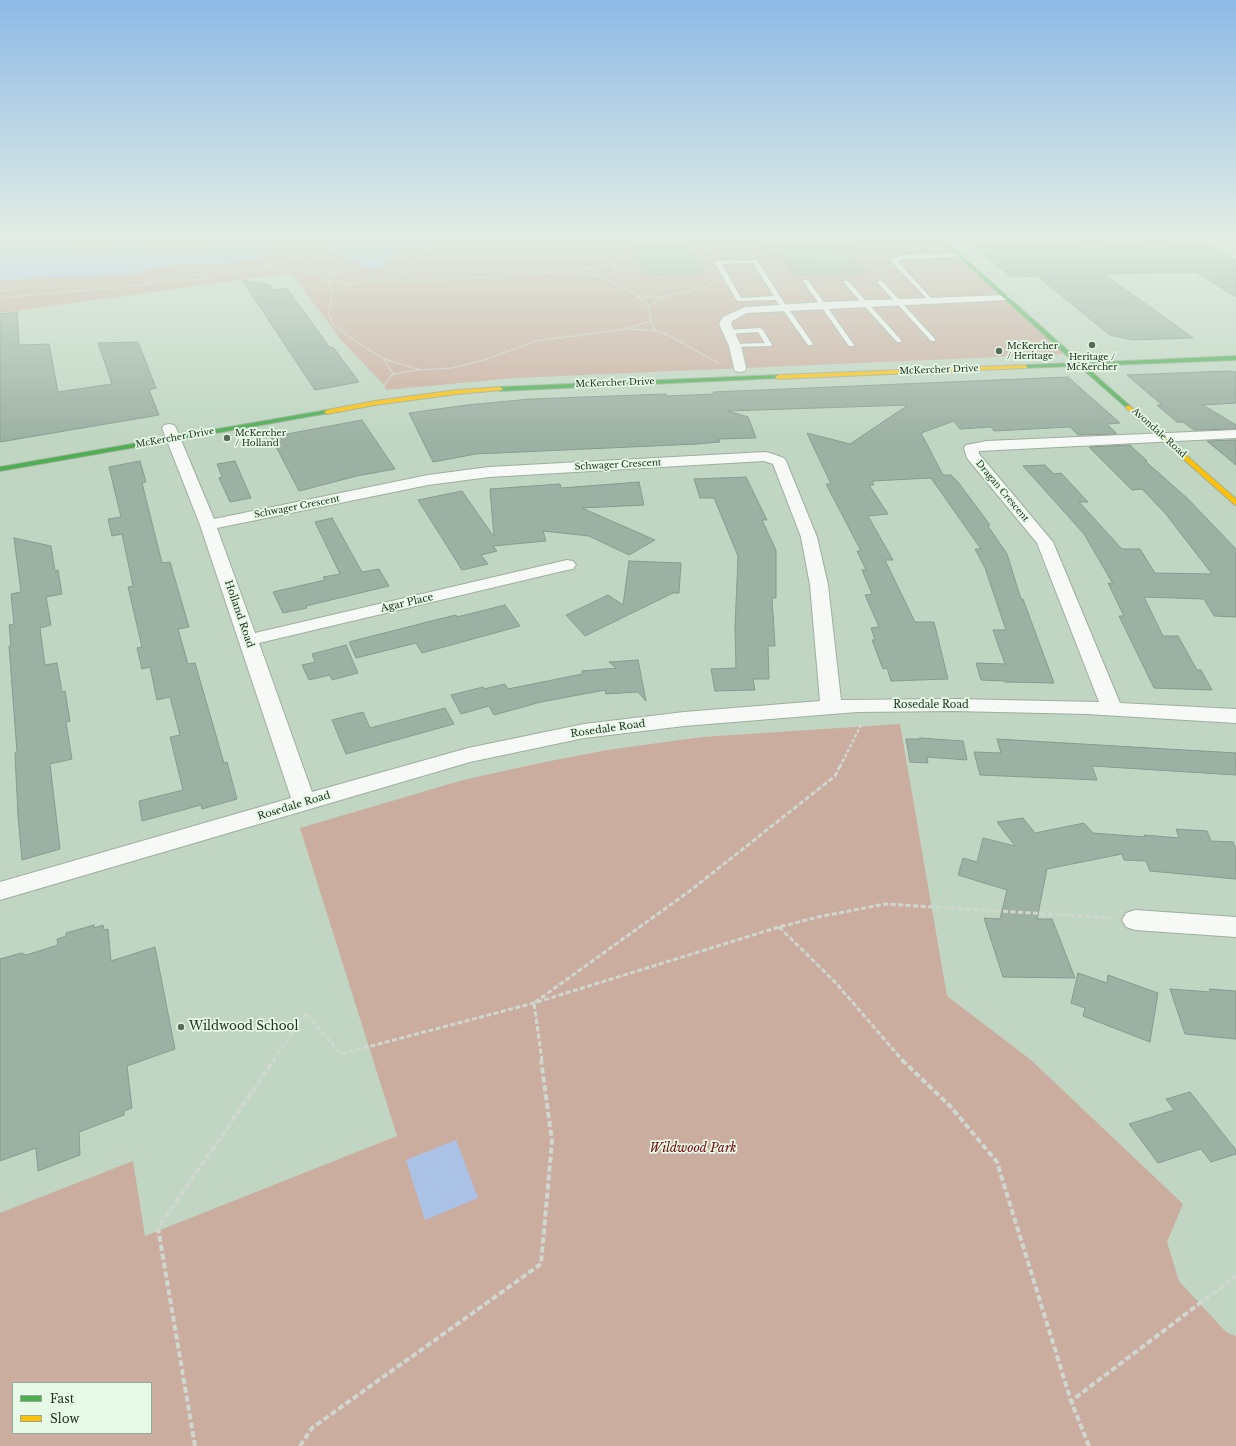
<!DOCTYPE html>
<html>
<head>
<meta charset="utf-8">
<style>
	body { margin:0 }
	#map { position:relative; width:1236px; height:1446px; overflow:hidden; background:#c0d6c2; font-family:"Libre Baskerville",serif }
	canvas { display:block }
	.legend { position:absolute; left:12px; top:1382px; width:140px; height:52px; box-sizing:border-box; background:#e6fae7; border:1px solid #97a998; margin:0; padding:5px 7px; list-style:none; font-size:12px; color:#213022 }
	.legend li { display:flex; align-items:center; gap:8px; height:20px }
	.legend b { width:20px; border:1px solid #97a998 }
</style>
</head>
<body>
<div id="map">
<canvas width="1236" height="1446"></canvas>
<ul class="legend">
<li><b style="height:5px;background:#4caf50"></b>Fast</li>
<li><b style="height:5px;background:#ffc107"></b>Slow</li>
</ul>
</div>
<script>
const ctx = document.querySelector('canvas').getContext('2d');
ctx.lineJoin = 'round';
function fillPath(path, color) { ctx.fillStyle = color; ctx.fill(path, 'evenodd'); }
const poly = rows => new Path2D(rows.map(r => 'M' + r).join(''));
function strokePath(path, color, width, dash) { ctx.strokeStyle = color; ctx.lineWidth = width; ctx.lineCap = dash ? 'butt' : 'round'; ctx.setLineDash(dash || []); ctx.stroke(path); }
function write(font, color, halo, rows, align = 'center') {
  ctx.font = font + ' "Libre Baskerville",serif'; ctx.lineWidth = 3.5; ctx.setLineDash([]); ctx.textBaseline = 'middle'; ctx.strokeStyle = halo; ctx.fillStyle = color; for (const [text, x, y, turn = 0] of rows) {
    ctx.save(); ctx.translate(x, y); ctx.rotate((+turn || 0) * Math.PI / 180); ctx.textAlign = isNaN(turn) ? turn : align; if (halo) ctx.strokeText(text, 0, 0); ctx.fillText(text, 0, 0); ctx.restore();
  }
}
const green = poly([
	[0,239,941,239,1068,354,514,378,386,390,384,385,342,341,291,273,0,313,0,280,127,275,172,265,220,265,257,243,213,247,182,253,122,246,80,252,57,247,41,245,0,249],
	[900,724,947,996,1031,1060,1183,1204,1167,1242,1179,1281,1226,1332,1236,1336,1236,1446,0,1446,0,1213,133,1161,145,1236,397,1136,300,828,463,780,540,763,607,750,702,737],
	[13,1383,151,1383,151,1433,13,1433]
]);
const water = poly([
	[242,239,280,239,269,243,257,242,253,245,265,247,268,251,256,260,223,265,172,265,127,275,0,280,0,249,3,248,41,245,57,247,80,252,122,246,182,253,213,247,244,244,247,242,242,241],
	[326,239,428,239,428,243,401,251,389,257,377,271,341,256,327,253],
	[456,1140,478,1198,425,1220,406,1160]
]);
const building = poly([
	[631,239,687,239,705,273,644,275,631,239],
	[755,239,871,239,846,250,866,272,795,275,781,255,766,256,755,239],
	[1199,239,1236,260,1236,297,1196,272,1104,274,1193,338,1132,340,1110,335,1037,276,1011,277,972,244,1102,240,1105,242,1199,239],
	[242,280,270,285,274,290,287,288,330,348,333,347,359,382,315,390,242,280],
	[17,312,19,345,49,344,58,392,112,384,98,343,138,342,156,388,149,390,159,415,0,442,0,314,17,312],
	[1228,371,1236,372,1236,403,1203,405,1236,425,1236,429,1194,430,1183,422,1177,422,1157,405,1162,405,1127,375,1228,371],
	[1068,377,1120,423,1107,424,1117,434,1078,435,1070,427,994,431,991,427,960,429,954,421,921,433,943,475,951,475,958,482,990,525,988,526,1007,554,1021,599,1023,599,1054,683,1005,682,1005,681,981,680,976,663,1005,664,993,630,1006,630,985,568,975,549,981,549,931,478,872,481,874,485,869,485,888,514,868,516,893,560,885,560,915,622,934,622,948,679,891,681,887,668,883,669,872,640,875,640,871,628,879,627,865,595,872,594,862,570,866,570,857,551,861,551,826,484,831,484,807,433,850,444,908,405,728,411,748,417,756,438,719,439,720,442,697,444,476,454,433,462,409,413,467,405,530,399,666,394,667,396,714,394,713,392,1068,377],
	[362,420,395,469,357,476,299,491,271,437,362,420],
	[1236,440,1236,465,1207,441,1236,440],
	[1130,445,1147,461,1145,461,1187,498,1236,549,1236,617,1214,616,1204,599,1144,597,1163,636,1178,636,1197,670,1201,670,1212,690,1154,688,1119,616,1124,616,1108,583,1113,584,1084,534,1023,466,1045,465,1054,474,1061,473,1088,502,1079,502,1122,549,1140,549,1155,573,1212,574,1165,513,1142,489,1132,490,1089,447,1130,445],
	[140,461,146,482,142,483,162,563,170,562,189,627,178,629,188,664,195,663,224,763,227,762,237,799,202,809,201,805,142,821,139,801,183,790,170,737,180,735,170,697,157,700,150,667,142,669,137,648,142,647,128,587,133,586,122,534,112,536,108,519,121,517,109,467,140,461],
	[235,461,251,498,230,502,219,478,222,477,217,464,235,461],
	[746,477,767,520,762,520,776,550,776,598,772,598,775,646,768,646,769,679,753,679,755,690,715,691,711,669,736,668,735,628,738,556,714,498,700,498,694,479,746,477],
	[639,482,644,505,582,508,655,540,629,555,589,536,543,531,546,541,493,546,497,551,481,555,488,564,462,570,418,500,462,491,494,537,490,489,560,484,561,488,639,482],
	[332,518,362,572,379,569,389,586,306,606,307,608,283,613,273,592,325,580,323,577,340,574,315,522,332,518],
	[14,538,51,546,55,571,58,570,62,594,46,597,51,625,40,628,45,665,57,663,62,692,65,691,70,721,66,722,72,759,50,764,60,849,22,860,18,817,15,753,17,752,9,646,11,646,9,625,14,624,11,594,21,592,14,538],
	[629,561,681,563,679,593,673,593,585,636,566,615,608,595,623,605,629,561],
	[505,605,520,626,422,653,416,643,356,658,349,642,435,620,456,615,457,617,505,605],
	[346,645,358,673,332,680,330,675,309,680,302,665,315,662,312,654,346,645],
	[638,660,646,701,638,692,606,694,605,690,541,702,494,715,489,706,461,714,451,695,483,687,484,689,505,684,508,689,582,674,582,671,616,668,609,662,638,660],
	[445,708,454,724,346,754,332,720,363,712,370,728,445,708],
	[920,738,963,741,967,760,927,757,928,763,910,762,906,739,920,739,920,738],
	[997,739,1236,753,1236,775,1092,766,1097,780,980,775,974,752,1001,753,997,739],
	[1023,818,1035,833,1084,823,1093,833,1145,837,1144,835,1179,838,1176,829,1207,831,1211,841,1233,842,1236,849,1236,879,1150,871,1146,861,1124,860,1122,854,1047,869,1037,919,1052,919,1075,978,1003,977,984,918,1000,919,1007,890,958,875,963,858,977,862,983,838,1015,846,997,822,1023,818],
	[94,925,94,928,103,925,104,930,108,929,111,961,155,947,175,1049,127,1066,132,1108,124,1111,124,1115,79,1132,80,1155,38,1171,36,1148,0,1161,0,959,21,953,26,955,58,945,57,939,66,936,66,933,94,925],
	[1078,973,1107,983,1108,975,1158,993,1150,1042,1083,1016,1085,1008,1071,1003,1078,973],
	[1170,989,1211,992,1209,989,1236,991,1236,1039,1185,1034,1170,989],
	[1190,1092,1236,1150,1236,1154,1211,1162,1201,1149,1158,1163,1129,1124,1174,1110,1166,1099,1190,1092]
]);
const pathFar3 = poly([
	[83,239,132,242,176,249,202,247,208,245,209,239],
	[308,239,297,255,312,273,328,281,332,292,329,314,332,323,349,337,384,359,393,374,384,385],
	[607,239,602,249,615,265,616,272,602,277,638,296,649,306,651,321,656,331,668,335,718,363],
	[708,239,712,251],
	[818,257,859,255,880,259],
	[347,265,328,281,354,283],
	[262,269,294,269,312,273,337,273],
	[572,271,614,265],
	[390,280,407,270],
	[413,281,407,270,424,250,462,239],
	[144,285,155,280,194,275,207,276],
	[0,291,12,290,17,296],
	[332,292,342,287,358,283,390,280,413,282,569,271,602,277],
	[638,296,663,297],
	[0,298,185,281,260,269,297,255],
	[649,306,663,297,705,287,713,282,712,280],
	[628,329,656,331],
	[384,359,421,370,452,368,484,360,536,341,625,329,651,321],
	[393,374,418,370]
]);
const pathFar2 = poly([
	[840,767,860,727,860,724]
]);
const pathFar1 = poly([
	[779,927,836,983,903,1061],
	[273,1061,306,1013,341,1054,534,1003,779,927,818,917,885,904,1114,918],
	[542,1061,534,1003,691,890,835,776,840,766]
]);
const path = poly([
	[902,1060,951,1107,997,1162,1071,1401],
	[195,1446,158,1228,274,1060],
	[300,1446,312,1428,541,1264,552,1141,541,1060],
	[1089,1446,1071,1401,1236,1276]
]);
const lane = poly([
	[959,254,962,256,961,257,903,259,897,261,933,300,934,301,931,303,890,260,903,255,959,254],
	[757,260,781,298,813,344,812,345,808,345,776,300,737,301,715,263,718,261,757,260],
	[753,263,774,296,741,298,722,264,753,263],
	[804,280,808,280,854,345,853,346,849,346,803,281,804,280],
	[844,281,848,281,901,340,901,342,897,342,844,283,844,281],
	[878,281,882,281,935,339,935,341,931,341,878,283,878,281],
	[760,328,763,330,772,345,771,346,733,347,733,345,735,344,765,343,758,332,727,334,724,332,727,330,760,328]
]);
const street = poly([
	[1005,295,1009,296,1011,298,1009,300,747,313,732,321,731,324,741,346,746,368,745,371,740,372,735,371,734,368,729,346,719,324,723,317,745,307,824,302,1005,295],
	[169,424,174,425,176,428,214,519,428,475,489,467,765,452,770,453,784,458,786,461,817,537,828,585,841,700,954,699,1099,702,1037,543,967,458,964,448,966,445,987,441,1236,430,1236,438,979,451,979,454,1053,542,1120,703,1236,709,1236,723,1086,714,954,711,857,712,684,726,584,738,470,762,0,900,0,882,291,798,200,525,162,428,164,425,169,424],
	[764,461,773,464,801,537,810,585,820,701,684,712,584,724,468,748,312,792,259,643,567,570,573,569,576,565,573,561,567,560,255,633,217,528,428,485,489,477,764,461],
	[1135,910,1236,917,1236,937,1135,930,1126,927,1122,920,1126,913,1135,910]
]);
const fast = poly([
	[939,239,943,239,1082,363,1236,356,1236,360,1085,366,1130,406,1131,407,1128,409,1079,366,1023,368,1022,367,1025,365,1075,363,939,239],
	[778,375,780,376,780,378,500,391,497,389,500,387,778,375],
	[327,410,330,412,329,413,0,471,0,467,327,410]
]);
const slow = poly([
	[1025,365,1027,366,1027,368,778,379,775,377,778,375,1025,365],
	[500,387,503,389,502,390,457,394,375,405,327,414,324,412,327,410,375,401,457,390,500,387],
	[1126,406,1130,406,1236,499,1236,505,1234,504,1126,408,1126,406]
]);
const markers = [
	[1092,345,4,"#596a5a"],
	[999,351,4,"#596a5a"],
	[227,438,4,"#596a5a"],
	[181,1027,4,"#596a5a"]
];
const farPoinames = [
	["McKercher",1007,346],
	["/ Heritage",1007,356],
	["Heritage /",1092,357,"center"],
	["McKercher",1092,367,"center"],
	["McKercher",235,433],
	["/ Holland",235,443]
];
const farStreetnames = [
	["McKercher Drive",939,370,-2],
	["McKercher Drive",615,383,-2],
	["Avondale Road",1159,433,42],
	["McKercher Drive",175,438,-10],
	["Schwager Crescent",618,465,-3],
	["Dragan Crescent",1002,491,50],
	["Schwager Crescent",297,507,-11]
];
const streetNames = [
	["Agar Place",407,603,-13],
	["Holland Road",239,614,71],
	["Rosedale Road",931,705],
	["Rosedale Road",608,729,-8],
	["Rosedale Road",294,806,-17]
];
const nearPoinames = [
	["Wildwood School",189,1027]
];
const nearParknames = [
	["Wildwood Park",693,1149]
];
fillPath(green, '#cbad9f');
fillPath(water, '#aac2e6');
fillPath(building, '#9cb0a3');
strokePath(building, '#879b8e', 1);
strokePath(lane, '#9dae9e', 2);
strokePath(street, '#9dae9e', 2);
strokePath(fast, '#9dae9e', 2);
strokePath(slow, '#9dae9e', 2);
strokePath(pathFar3, '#d0d7d0', 1.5, [2, 1]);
strokePath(pathFar2, '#d0d7d0', 2.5, [3.5, 2]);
strokePath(pathFar1, '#d0d7d0', 3, [5, 2.5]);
strokePath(path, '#d0d7d0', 4, [6, 3]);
fillPath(lane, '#f6f9f6');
fillPath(street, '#f6f9f6');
fillPath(fast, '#4caf50');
fillPath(slow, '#ffc107');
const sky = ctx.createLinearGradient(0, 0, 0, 441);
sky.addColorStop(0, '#8fbae7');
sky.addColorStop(0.54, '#e3ede4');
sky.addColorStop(1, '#e3ede400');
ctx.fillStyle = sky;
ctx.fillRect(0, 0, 1236, 441);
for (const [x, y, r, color] of markers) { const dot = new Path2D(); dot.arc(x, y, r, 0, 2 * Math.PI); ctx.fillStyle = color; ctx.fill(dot); strokePath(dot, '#e6fae7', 1.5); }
write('9px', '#213022', '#e6fae7', farPoinames, 'left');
write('9px', '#213022', '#e6fae7', farStreetnames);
write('10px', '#213022', '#e6fae7', streetNames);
write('12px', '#213022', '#e6fae7', nearPoinames, 'left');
write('italic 12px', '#77050c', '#e6fae7', nearParknames);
</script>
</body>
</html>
